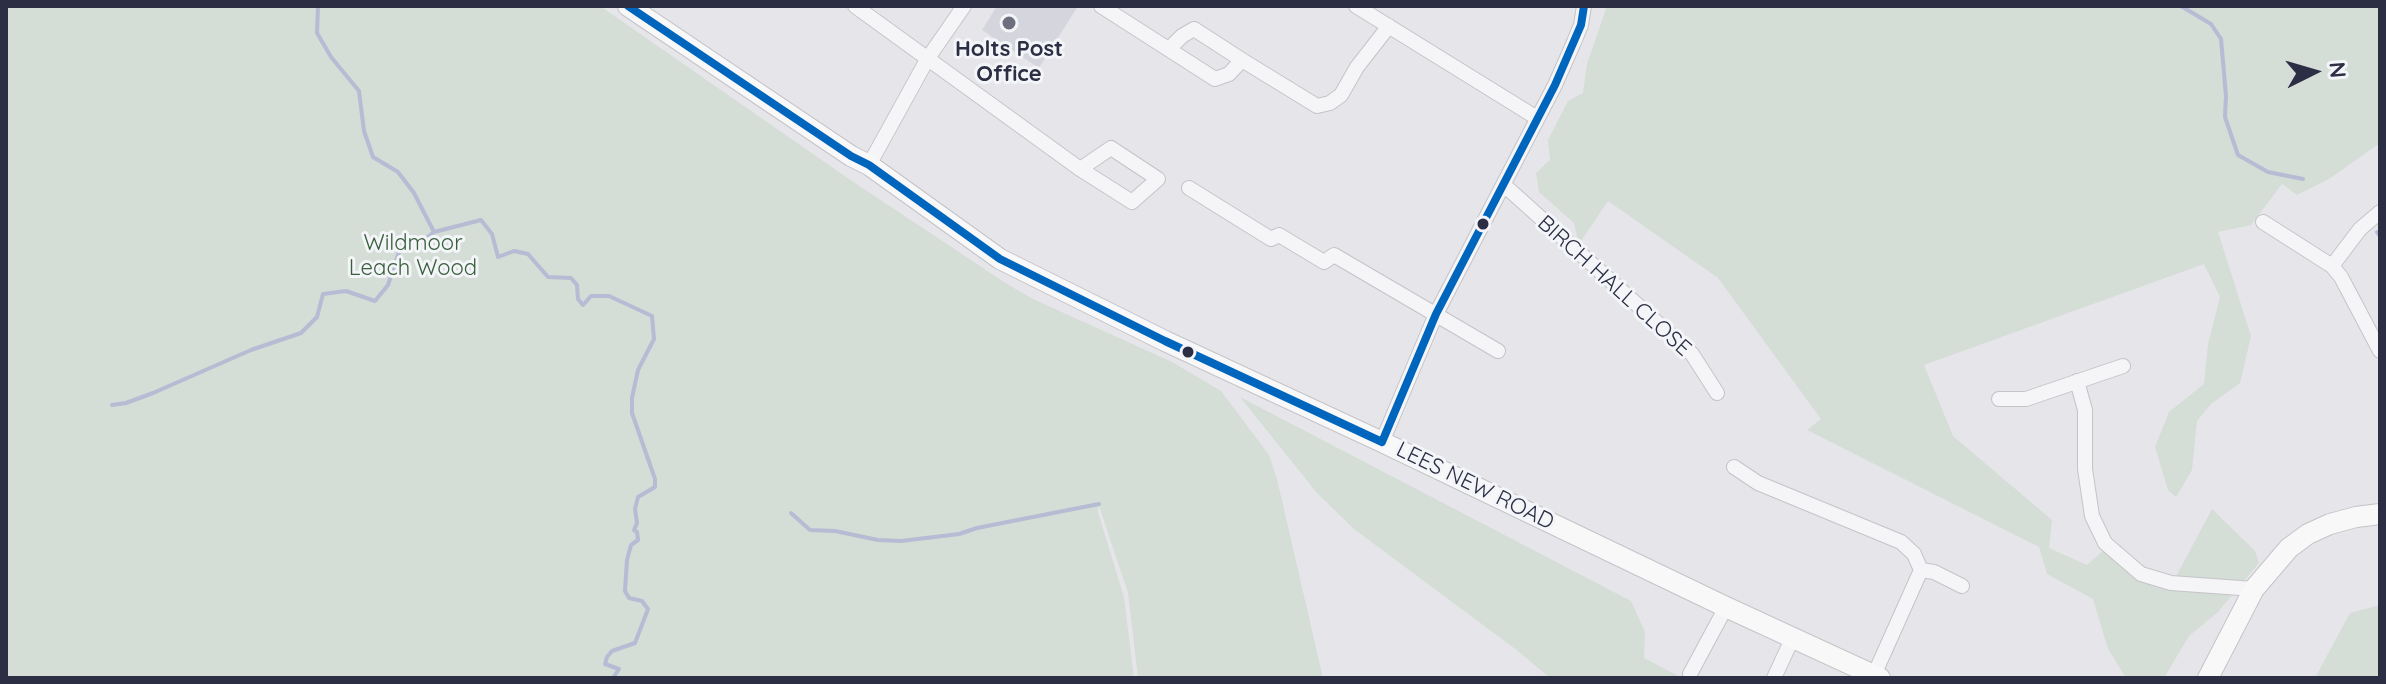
<!DOCTYPE html>
<html>
<head>
<meta charset="utf-8">
<style>
	body { margin:0 }
	#map { position:relative; width:2386px; height:684px; overflow:hidden; background:#e6e6ea; font-family:Quicksand,sans-serif }
	canvas { display:block }
	.frame { position:absolute; inset:0; border:8px solid #2c2f44; pointer-events:none }
	.north { position:absolute; left:2274px; top:32px; width:80px; height:80px; -webkit-text-stroke:6px #f4f5f9; paint-order:stroke; rotate:85deg; font-size:22px; font-weight:700; line-height:32px; text-align:center; color:#2c2f44 }
	.north::after { content:''; display:block; margin:auto; width:28px; height:36px; background:#2c2f44; clip-path:polygon(50% 0,100% 100%,50% 72%,0 100%) }
</style>
</head>
<body>
<div id="map">
<canvas width="2386" height="684"></canvas>
<div class="frame"></div>
<div class="north">N</div>
</div>
<script>
const ctx = document.querySelector('canvas').getContext('2d');
ctx.lineJoin = 'round';
function fillPath(path, color) { ctx.fillStyle = color; ctx.fill(path, 'evenodd'); }
const poly = rows => new Path2D(rows.map(r => 'M' + r).join(''));
function strokePath(path, color, width, dash) { ctx.strokeStyle = color; ctx.lineWidth = width; ctx.lineCap = dash ? 'butt' : 'round'; ctx.setLineDash(dash || []); ctx.stroke(path); }
function write(font, color, halo, rows, align = 'center') {
  ctx.font = font + ' Quicksand,sans-serif'; ctx.lineWidth = 6; ctx.setLineDash([]); ctx.textBaseline = 'middle'; ctx.strokeStyle = halo; ctx.fillStyle = color; for (const [text, x, y, turn = 0] of rows) {
    ctx.save(); ctx.translate(x, y); ctx.rotate((+turn || 0) * Math.PI / 180); ctx.textAlign = isNaN(turn) ? turn : align; if (halo) ctx.strokeText(text, 0, 0); ctx.fillText(text, 0, 0); ctx.restore();
  }
}
const built = poly([
	[997,6,1078,6,1039,68,982,30]
]);
const green = poly([
	[6,6,600,6,849,179,1007,284,1033,299,1172,362,1221,391,1269,455,1277,479,1323,678,1138,678,1128,593,1099,506,1098,512,1124,597,1134,678,6,678],
	[1607,6,2380,6,2380,143,2329,179,2297,195,2282,184,2251,225,2218,232,2251,336,2240,383,2211,404,2197,421,2192,470,2176,497,2168,490,2155,447,2169,412,2204,384,2208,344,2220,297,2204,264,1924,365,1953,436,2052,520,2049,548,2087,565,2114,541,2139,564,2174,580,2212,509,2255,551,2259,563,2218,612,2189,636,2164,678,2126,678,2108,649,2093,599,2047,574,2039,547,1807,430,1821,419,1718,278,1608,201,1579,244,1574,223,1539,192,1536,173,1550,160,1548,140,1568,101,1583,93,1587,64],
	[1240,397,1631,601,1645,632,1644,658,1682,678,1550,678,1518,651,1354,529,1317,493],
	[2380,605,2380,678,2315,678,2350,613]
]);
const stream = poly([
	[318,6,317,33,331,57,359,91,364,131,373,157,398,172,414,193,434,232],
	[2181,6,2211,24,2221,39,2226,96,2225,117,2238,155,2268,172,2303,179],
	[2377,232,2380,236],
	[112,405,126,403,153,393,251,350,301,333,317,317,323,294,346,291,375,301,388,285,399,252,407,244,419,244,434,232,481,220,492,234,498,257,514,251,528,254,548,277,571,278,577,285,578,299,583,305,591,296,609,296,652,316,654,339,638,370,632,398,632,413,655,479,655,487,638,497,635,509,637,523,634,530,637,532,638,540,631,545,627,560,625,591,629,598,642,601,648,609,635,643,612,651,607,657,605,664,619,669,613,678],
	[791,513,810,530,835,531,878,540,901,541,959,534,977,528,1099,504]
]);
const street = poly([
	[855,6,1080,169,1132,202,1158,179,1111,148,1080,169],
	[1101,6,1215,79,1229,74,1242,60,1317,106,1330,103,1341,95,1357,67,1389,26],
	[1356,6,1537,118],
	[1169,49,1182,36,1194,29,1242,60],
	[869,165,928,58,964,6],
	[1504,185,1692,354,1717,393],
	[1189,188,1271,239,1279,235,1324,262,1334,255,1498,351],
	[2263,222,2332,266,2341,277,2380,351],
	[2332,266,2360,229,2380,212],
	[2077,381,2085,410,2085,469,2092,516,2105,543,2141,574,2171,583,2254,589],
	[1999,399,2026,399,2123,366],
	[1382,442,1436,314,1555,85,1574,42,1581,25,1584,6],
	[1734,467,1758,483,1901,542,1914,554,1921,570,1874,675],
	[1921,570,1934,572,1962,586],
	[1690,674,1726,607],
	[1774,678,1793,637]
]);
const secondary = poly([
	[628,6,851,156,869,165,1000,259,1165,341,1382,442,1726,607,1880,678],
	[2208,678,2254,589,2289,548,2308,534,2330,524,2356,517,2380,514]
]);
const bus1 = poly([
	[628,6,851,156,869,165,1000,259,1165,341,1382,442,1436,314,1555,85,1581,25,1584,6]
]);
const markers = [
	[1009,23,8,"#6d6f7e"],
	[1483,224,7,"#2c2f44"],
	[1188,352,7,"#2c2f44"]
];
const poiNames = [
	["Holts Post",1009,49],
	["Office",1009,74]
];
const parkNames = [
	["Wildmoor",413,243],
	["Leach Wood",413,268]
];
const streetNames = [
	["BIRCH HALL CLOSE",1614,286,42],
	["LEES NEW ROAD",1475,486,26]
];
fillPath(built, '#d4d5dd');
fillPath(green, '#d4ddd6');
strokePath(stream, '#b6bcd4', 4);
strokePath(street, '#c4c4c8', 16);
strokePath(secondary, '#c4c4c8', 22);
strokePath(street, '#f5f5f7', 14);
strokePath(secondary, '#f8f8f8', 20);
strokePath(bus1, '#0065bd', 8);
for (const [x, y, r, color] of markers) { const dot = new Path2D(); dot.arc(x, y, r, 0, 2 * Math.PI); ctx.fillStyle = color; ctx.fill(dot); strokePath(dot, '#f4f5f9', 3); }
write('bold 22px', '#2c2f44', '#f4f5f9', poiNames);
write('22px', '#39603c', '#f4f5f9', parkNames);
write('22px', '#2c2f44', '#f4f5f9', streetNames);
</script>
</body>
</html>
